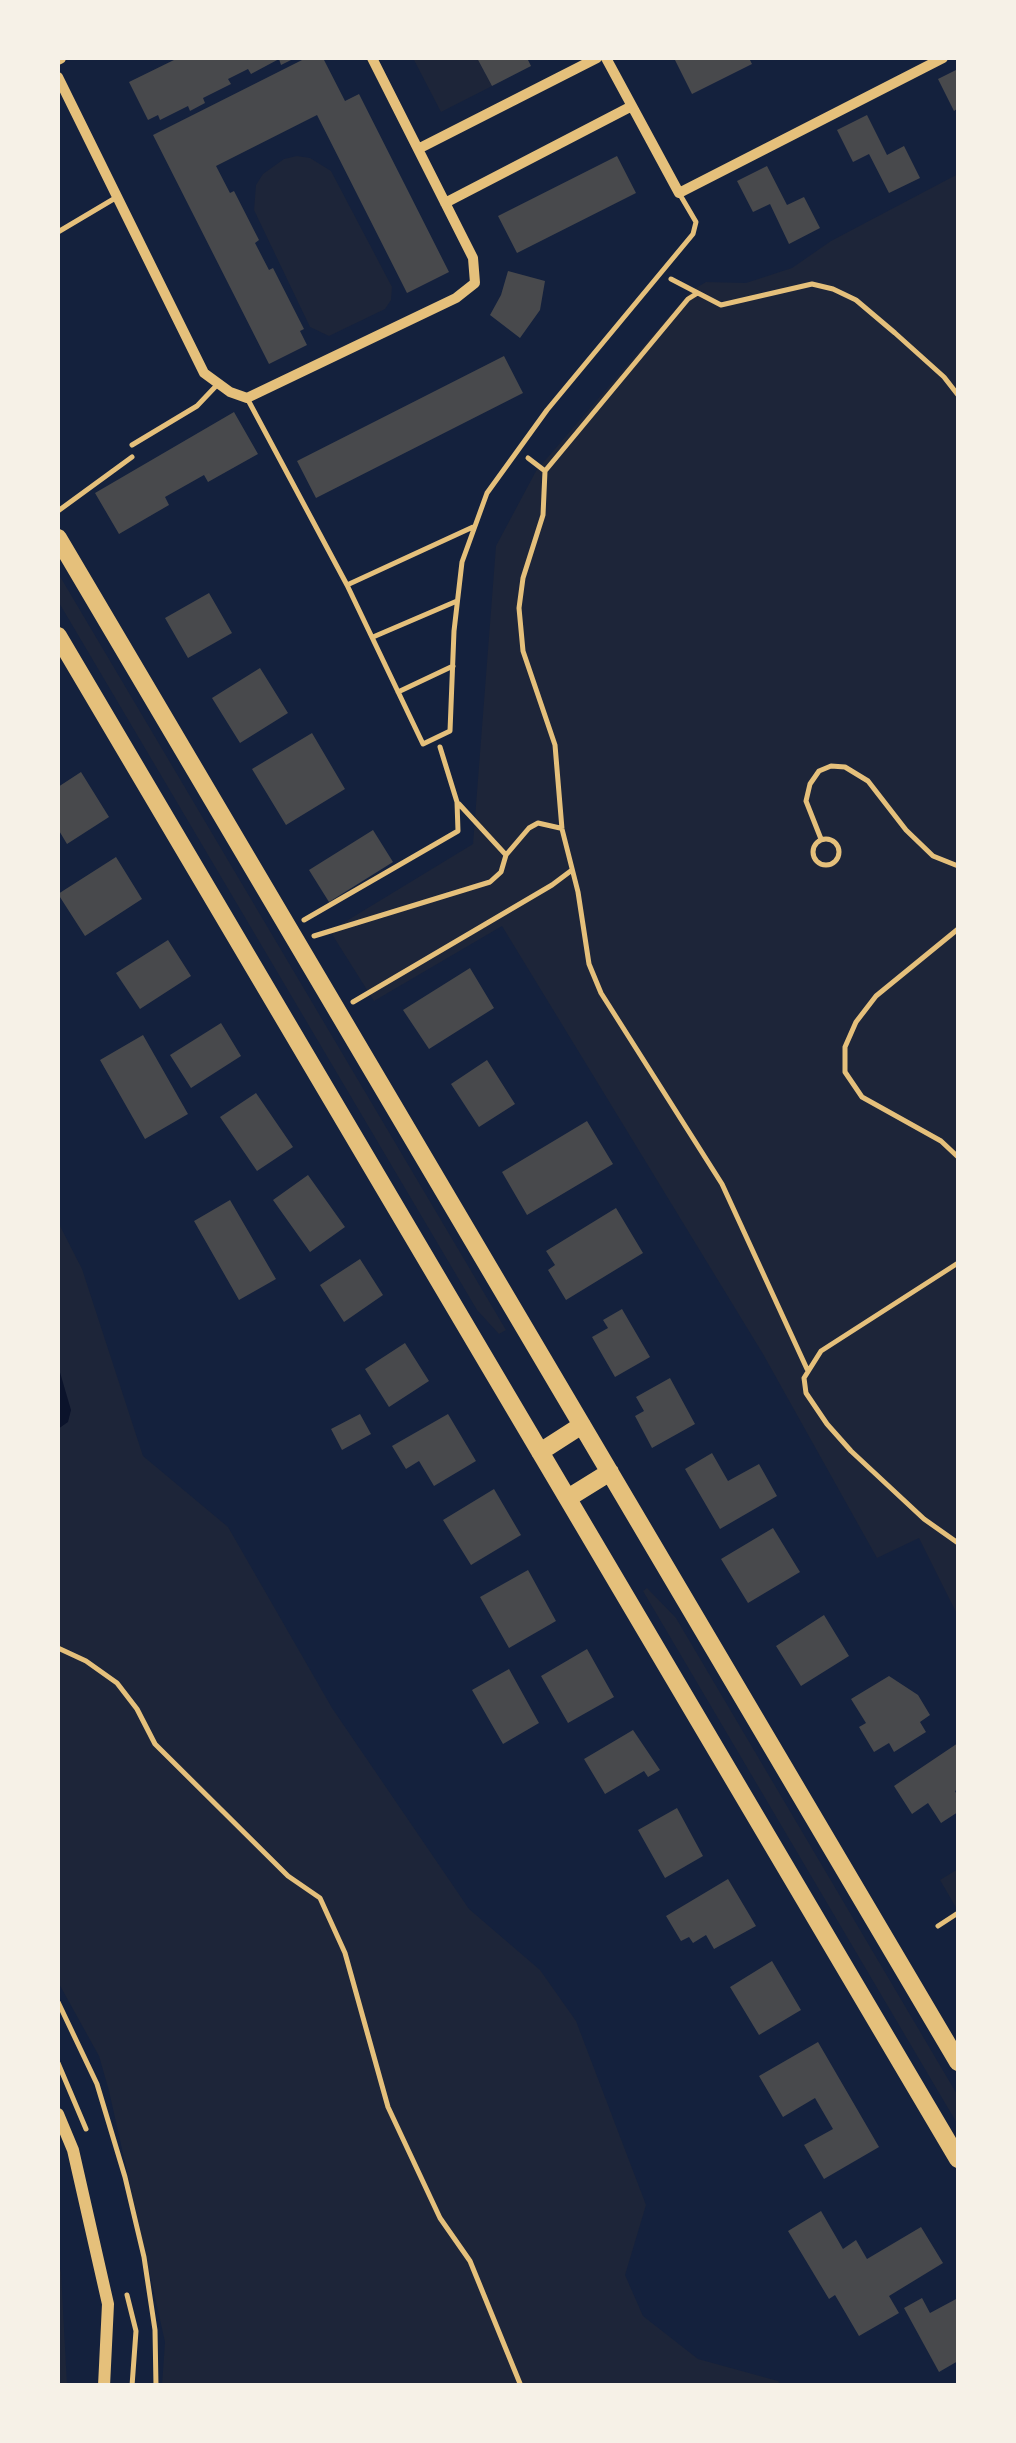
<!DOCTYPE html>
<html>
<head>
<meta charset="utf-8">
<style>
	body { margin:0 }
	#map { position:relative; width:1016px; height:2443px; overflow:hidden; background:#14213d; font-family:"Open Sans",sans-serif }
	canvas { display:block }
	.frame { position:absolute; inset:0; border:60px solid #f6f1e7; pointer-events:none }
</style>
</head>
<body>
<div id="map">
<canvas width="1016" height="2443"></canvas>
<div class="frame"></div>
</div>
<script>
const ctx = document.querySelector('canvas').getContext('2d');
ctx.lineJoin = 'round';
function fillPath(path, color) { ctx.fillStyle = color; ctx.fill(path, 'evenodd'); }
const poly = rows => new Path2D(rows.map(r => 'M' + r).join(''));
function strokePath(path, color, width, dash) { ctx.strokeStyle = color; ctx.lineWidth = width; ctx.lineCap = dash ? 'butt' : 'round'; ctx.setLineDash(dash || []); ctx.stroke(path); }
const green = poly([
	[413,58,477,58,492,86,441,112],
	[297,156,310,158,331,171,392,287,391,300,385,309,329,336,310,327,254,210,256,185,263,174,284,159],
	[958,174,958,1616,919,1538,877,1558,763,1354,502,926,374,1001,330,931,473,844,496,546,536,471,691,291,706,282,746,283,792,268,831,241],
	[58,573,506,1330,499,1334,477,1310,58,601],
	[58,1222,82,1269,143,1456,228,1527,332,1708,469,1909,540,1970,576,2021,646,2205,625,2275,643,2316,698,2359,778,2381,781,2385,162,2385,165,2342,109,2091,99,2056,58,1982],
	[647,1588,676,1618,958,2096,958,2125,643,1591],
	[958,1869,958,1911,940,1880],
	[58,2261,61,2272,67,2385,58,2385]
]);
const water = poly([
	[58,1345,59,1369,71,1410,68,1422,58,1429]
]);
const building = poly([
	[178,58,295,58,281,65,279,59,251,74,248,69,228,79,231,84,203,98,205,103,190,111,188,106,160,120,158,115,148,120,129,82],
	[306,58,323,58,345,101,359,94,449,272,407,293,317,115,216,166,230,193,234,191,259,240,255,243,269,270,273,268,304,329,300,331,307,345,269,364,153,135],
	[477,58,527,58,531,66,492,86],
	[674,58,749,58,752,64,692,94],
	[958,69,958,108,954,111,938,79],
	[867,115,887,155,904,146,920,178,889,193,869,154,853,162,837,130],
	[617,156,636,193,517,253,498,216],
	[767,166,787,205,804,197,820,228,789,244,770,204,753,212,737,181],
	[508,271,545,281,540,310,520,338,490,315,501,295],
	[504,356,523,393,316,498,297,461],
	[234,412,258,454,208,482,204,475,165,497,169,505,119,534,95,493],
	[209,593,232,633,188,658,165,618],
	[260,668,288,713,240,743,212,698],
	[312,733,345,789,286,825,252,769],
	[81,772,109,817,67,844,58,829,58,787],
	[373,830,393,862,329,902,309,870],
	[116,857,142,899,85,936,58,894],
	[168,940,191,976,140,1009,116,973],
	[470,968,494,1008,429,1049,403,1010],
	[221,1023,241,1056,191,1088,170,1055],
	[143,1035,188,1114,145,1139,100,1060],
	[487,1060,515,1104,479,1127,451,1084],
	[256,1093,293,1147,257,1171,220,1117],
	[587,1121,613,1164,527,1215,502,1172],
	[308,1175,345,1227,310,1252,273,1200],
	[230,1200,276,1279,239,1300,194,1221],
	[616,1208,643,1253,566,1300,548,1270,555,1265,546,1251],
	[360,1259,383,1295,344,1322,320,1285],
	[622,1309,650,1357,615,1377,592,1337,608,1328,603,1320],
	[405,1343,429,1381,389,1407,365,1369],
	[670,1378,695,1424,652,1448,635,1416,644,1411,636,1397],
	[360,1414,371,1434,342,1450,331,1429],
	[448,1414,476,1461,434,1486,419,1461,406,1469,392,1446],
	[712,1453,728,1481,759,1464,777,1496,720,1529,685,1469],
	[494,1489,521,1535,471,1565,443,1520],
	[773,1528,800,1572,748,1603,721,1559],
	[528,1570,556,1621,509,1648,480,1597],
	[824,1615,849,1656,801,1686,776,1646],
	[587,1649,614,1697,568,1723,541,1676],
	[509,1669,539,1723,503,1744,472,1690],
	[889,1676,918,1695,930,1715,920,1722,926,1732,894,1752,889,1743,874,1752,859,1727,866,1723,851,1699],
	[633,1730,660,1770,648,1777,644,1771,605,1794,584,1759],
	[958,1743,958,1789,955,1791,958,1797,958,1812,941,1823,928,1803,912,1814,894,1786],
	[677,1808,703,1856,665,1878,638,1830],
	[728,1879,756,1926,714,1949,706,1935,693,1943,689,1937,681,1941,666,1916],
	[772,1961,801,2010,759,2035,730,1987],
	[818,2042,879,2147,824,2179,804,2145,833,2129,815,2098,783,2117,759,2076],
	[821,2211,843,2249,856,2240,867,2259,921,2227,943,2263,889,2296,899,2313,859,2336,835,2295,829,2299,788,2231],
	[922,2298,930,2313,958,2298,958,2361,939,2372,904,2308]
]);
const path = poly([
	[671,279,721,305,812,284,833,289,856,300,895,333,944,377,958,395],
	[696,294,688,299,545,471,543,515,523,578,519,608,523,651,555,745,562,829,578,892,589,964,601,993,722,1184,807,1369],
	[528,458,545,471],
	[58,511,132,457],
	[459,804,506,855,529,828,538,823,560,828],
	'813 852a13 13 0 1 1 26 0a13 13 0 1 1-26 0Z',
	[821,839,806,801,810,784,819,771,831,766,845,767,868,781,906,830,933,856,958,866],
	[304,920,458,831,457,802,440,747],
	[958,929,876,996,856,1022,845,1047,845,1072,862,1097,941,1141,958,1157],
	[314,936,490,882,501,872,506,855],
	[353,1002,552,885,572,870],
	[958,1263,821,1351,804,1378,806,1393,827,1424,851,1451,924,1519,958,1543],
	[58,1648,86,1661,117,1683,137,1709,155,1744,288,1876,320,1898,345,1953,388,2107,440,2218,470,2261,521,2386],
	[938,1926,958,1913],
	[58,2063,86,2129],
	[127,2295,136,2331,132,2386]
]);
const service = poly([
	[58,232,117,197],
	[247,398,347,585,423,744,450,731,454,631,462,562,487,493,547,410,693,234,696,222,679,193],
	[132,445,197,406,216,386],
	[347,585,473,527],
	[373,637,457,601],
	[398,692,453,666],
	[58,2002,97,2084,125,2177,144,2257,155,2330,156,2386]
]);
const minor = poly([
	[606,58,679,193,943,58],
	[58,77,204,373,230,392,247,398,456,298,475,283,473,258,372,58],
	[418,149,597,58],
	[445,203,630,107]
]);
const tertiary = poly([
	[58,59,60,58],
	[58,2114,73,2150,108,2304,104,2386]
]);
const primary = poly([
	[58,538,958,2062],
	[58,636,958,2159],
	[540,1452,582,1425],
	[568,1498,610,1472]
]);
fillPath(green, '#1d2539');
fillPath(water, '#0b132b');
fillPath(building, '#48494c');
strokePath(path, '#e5c07b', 5);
strokePath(service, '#e5c07b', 5);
strokePath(minor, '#e5c07b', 10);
strokePath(tertiary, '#e5c07b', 12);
strokePath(primary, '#e5c07b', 18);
</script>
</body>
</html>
